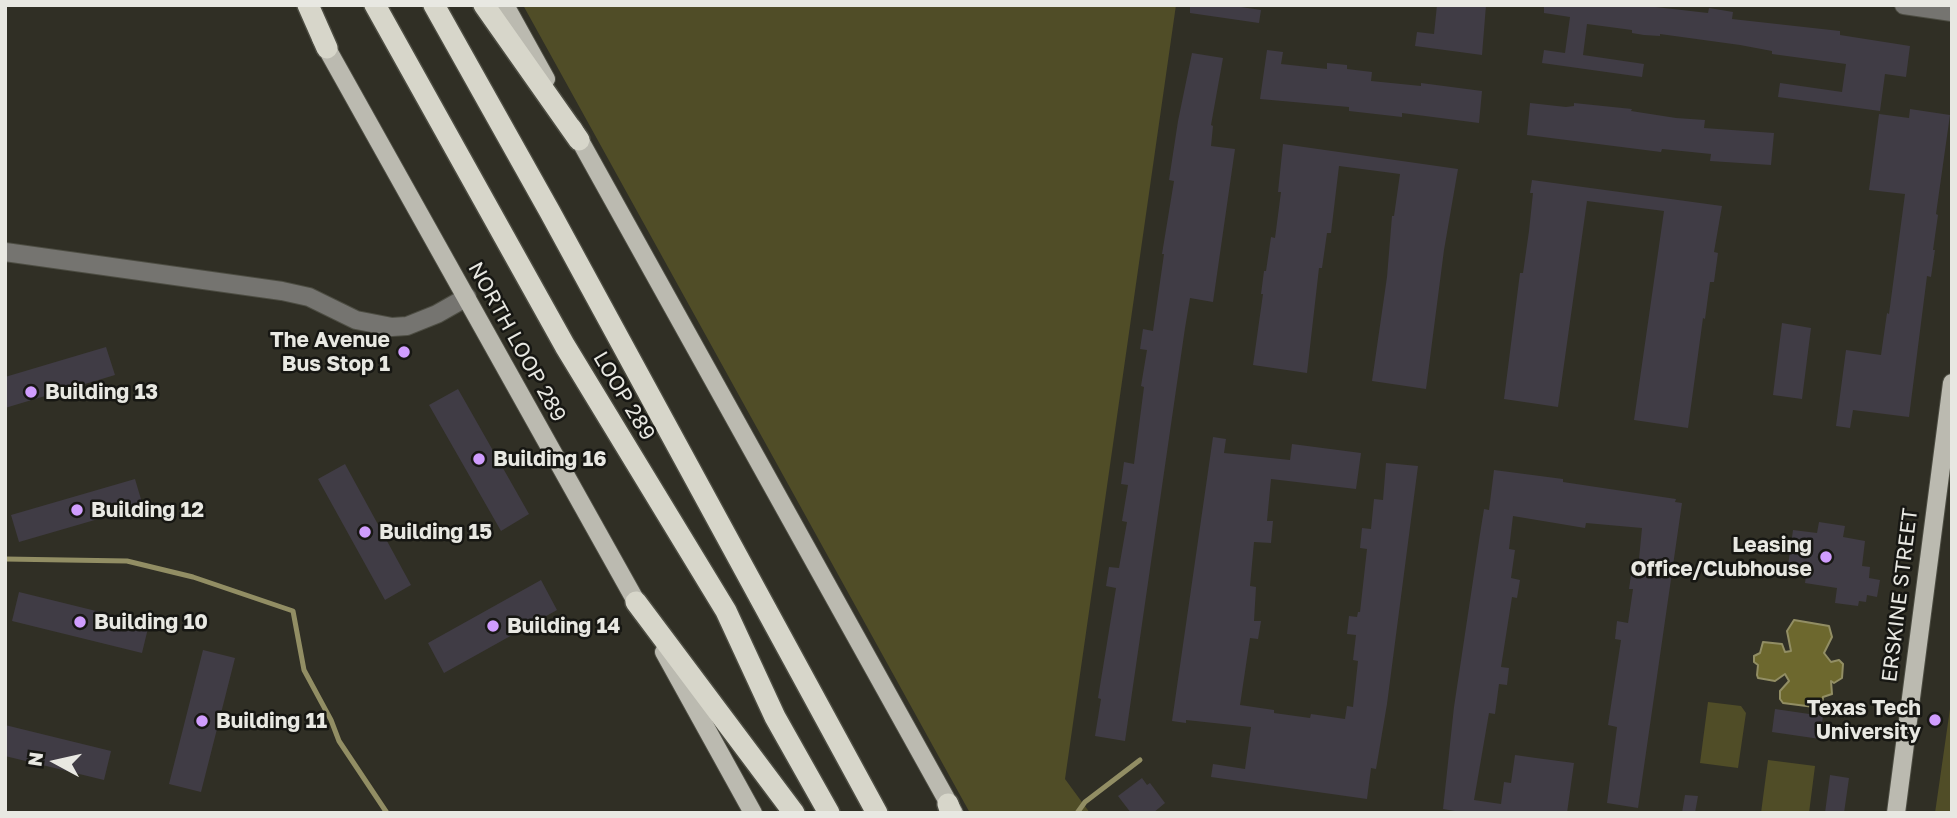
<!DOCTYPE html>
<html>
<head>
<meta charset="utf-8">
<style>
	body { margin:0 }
	#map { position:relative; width:1957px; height:818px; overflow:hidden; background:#302f25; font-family:"Golos Text",sans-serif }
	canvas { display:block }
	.frame { position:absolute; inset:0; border:7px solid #e8e8e2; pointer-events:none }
	.north { position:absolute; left:21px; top:727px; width:70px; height:70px; -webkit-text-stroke:5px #171713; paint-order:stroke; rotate:278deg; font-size:19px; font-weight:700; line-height:28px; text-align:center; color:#e8e8e2 }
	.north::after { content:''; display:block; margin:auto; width:24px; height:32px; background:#e8e8e2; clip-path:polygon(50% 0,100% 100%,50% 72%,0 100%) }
</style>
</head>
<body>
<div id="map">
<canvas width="1957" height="818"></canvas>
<div class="frame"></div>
<div class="north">N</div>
</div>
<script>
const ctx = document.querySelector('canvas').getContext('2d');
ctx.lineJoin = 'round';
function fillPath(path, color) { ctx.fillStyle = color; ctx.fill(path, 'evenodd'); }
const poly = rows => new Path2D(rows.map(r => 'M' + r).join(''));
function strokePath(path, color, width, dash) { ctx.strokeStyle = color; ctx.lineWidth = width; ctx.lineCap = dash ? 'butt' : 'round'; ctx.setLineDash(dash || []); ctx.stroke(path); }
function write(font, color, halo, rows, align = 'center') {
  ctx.font = font + ' "Golos Text",sans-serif'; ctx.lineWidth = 5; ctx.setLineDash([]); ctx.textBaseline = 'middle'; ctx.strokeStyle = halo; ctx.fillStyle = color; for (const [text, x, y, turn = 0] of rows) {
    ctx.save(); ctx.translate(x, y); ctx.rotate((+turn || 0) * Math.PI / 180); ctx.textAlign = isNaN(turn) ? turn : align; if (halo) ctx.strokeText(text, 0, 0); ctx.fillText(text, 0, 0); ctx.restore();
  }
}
const green = poly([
	[523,5,1176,5,1065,779,1090,813,970,813],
	[1952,695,1952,813,1935,813],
	[1708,702,1741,706,1746,713,1738,768,1700,763],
	[1768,760,1815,766,1809,813,1761,813]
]);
const water = poly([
	[1794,620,1829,626,1832,637,1824,653,1831,662,1839,660,1843,664,1842,678,1834,683,1831,681,1832,694,1823,697,1822,708,1783,703,1780,699,1780,691,1789,681,1785,674,1775,681,1758,678,1757,675,1758,665,1754,662,1754,656,1760,653,1763,642,1782,644,1785,652,1791,651,1787,631,1794,620]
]);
const stream = poly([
	[5,559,127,561,193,577,293,611,304,670,331,720,339,741,387,813],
	[1077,813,1085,802,1140,760]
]);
const building = poly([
	[1190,5,1228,5,1261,10,1259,23,1190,13],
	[1437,5,1486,5,1482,55,1415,46,1417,32,1434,34],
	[1544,5,1635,7,1638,5,1708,13,1709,8,1733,12,1732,19,1840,31,1840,35,1910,46,1906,77,1885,74,1880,111,1778,97,1780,83,1842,92,1846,64,1772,54,1772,51,1740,45,1660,34,1660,36,1644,35,1632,33,1632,30,1587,24,1583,55,1644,64,1642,77,1542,63,1544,50,1565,53,1570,17,1544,13],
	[1267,50,1283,52,1281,64,1327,69,1327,63,1347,65,1347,69,1372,72,1371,81,1421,86,1421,83,1482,91,1479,123,1402,113,1402,117,1349,111,1349,107,1260,99],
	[1192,53,1223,58,1211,125,1213,126,1211,146,1235,149,1213,302,1190,298,1185,328,1125,741,1095,736,1101,699,1098,698,1116,588,1106,586,1109,567,1119,568,1127,522,1122,521,1128,485,1121,484,1124,462,1134,464,1144,387,1141,386,1147,350,1140,349,1143,329,1153,331,1164,254,1162,254,1174,181,1169,180,1178,121],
	[1530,103,1566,107,1574,106,1574,103,1632,109,1631,111,1676,118,1705,120,1704,128,1774,133,1771,165,1710,161,1711,154,1662,149,1661,152,1527,135],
	[1910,109,1950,115,1936,214,1938,215,1933,250,1935,250,1931,277,1927,276,1909,417,1853,410,1850,428,1836,426,1846,350,1881,355,1887,313,1889,314,1905,194,1869,190,1879,114,1909,118],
	[1283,144,1458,169,1444,250,1426,389,1372,381,1387,277,1392,216,1394,216,1400,174,1339,166,1331,233,1327,233,1322,268,1319,268,1307,373,1253,365,1263,294,1261,294,1264,271,1266,271,1271,237,1275,238,1281,192,1278,192],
	[1532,180,1722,206,1714,252,1718,253,1714,282,1710,282,1705,319,1703,318,1688,428,1634,420,1664,211,1587,201,1558,407,1504,399,1520,273,1523,273,1529,231,1533,193,1530,193],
	[1782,323,1811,328,1802,399,1773,395],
	[106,347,115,375,5,408,5,377],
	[458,389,529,514,501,531,429,405],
	[1213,437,1226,439,1224,453,1290,460,1292,444,1361,453,1356,489,1271,479,1267,521,1273,521,1271,543,1254,542,1250,586,1256,587,1254,621,1261,621,1258,639,1250,638,1240,705,1274,710,1274,713,1310,718,1311,714,1345,719,1347,706,1353,707,1358,661,1353,660,1356,635,1347,634,1349,616,1357,617,1358,612,1360,612,1367,549,1360,548,1362,528,1371,529,1374,499,1383,500,1386,463,1418,466,1387,704,1376,769,1371,768,1367,799,1211,777,1213,764,1245,769,1251,727,1186,720,1186,723,1172,721],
	[345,464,411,585,385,600,318,479],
	[1494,470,1563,479,1563,482,1676,499,1675,502,1682,503,1638,808,1607,803,1617,727,1608,725,1621,640,1615,639,1617,621,1628,623,1633,589,1629,589,1632,568,1638,569,1642,528,1586,523,1585,528,1513,516,1509,549,1515,550,1511,578,1520,580,1517,598,1512,597,1501,667,1509,668,1507,685,1499,684,1495,714,1489,713,1474,800,1501,804,1504,782,1511,783,1515,755,1536,758,1574,763,1567,813,1466,813,1443,809,1454,707,1480,534,1484,509,1489,510],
	[135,479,143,506,19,542,11,515],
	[1819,522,1845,526,1843,537,1865,541,1862,566,1870,567,1869,578,1880,580,1877,597,1867,595,1866,602,1859,601,1858,606,1835,603,1837,588,1805,583,1806,576,1787,573,1793,530,1817,533],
	[541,580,557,610,444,673,428,643],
	[19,592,149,624,142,653,12,621],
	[203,650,235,658,201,792,169,784],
	[1775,709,1823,716,1820,739,1772,732],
	[5,725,111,751,104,780,5,756],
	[1830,775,1849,778,1844,813,1825,813],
	[1142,778,1147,785,1150,783,1165,803,1153,813,1131,813,1118,796],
	[1685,795,1698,796,1695,813,1682,813]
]);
const minor = poly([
	[1904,5,1952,12],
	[5,252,282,291,309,297,356,320,392,327,407,326,437,314,467,297]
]);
const major = poly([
	[505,5,546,79],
	[321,38,642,612],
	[573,128,954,813],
	[664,652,753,813],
	[1896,813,1952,383]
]);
const highway = poly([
	[308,5,327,48],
	[375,5,565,346,726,611,775,717,829,813],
	[434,5,550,212,877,813],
	[484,5,579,140],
	[636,602,794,813],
	[948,804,951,813]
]);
const markers = [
	[404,352,7,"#d09dfe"],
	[31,392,7,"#d09dfe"],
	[479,459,7,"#d09dfe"],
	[77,510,7,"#d09dfe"],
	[365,532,7,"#d09dfe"],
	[1826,557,7,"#d09dfe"],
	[80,622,7,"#d09dfe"],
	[493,626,7,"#d09dfe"],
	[1935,720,7,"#d09dfe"],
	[202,721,7,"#d09dfe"]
];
const poiNames = [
	["The Avenue",390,340,"right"],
	["Bus Stop 1",390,364,"right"],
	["Building 13",45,392],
	["Building 16",493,459],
	["Building 12",91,510],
	["Building 15",379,532],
	["Leasing",1812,545,"right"],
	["Office/Clubhouse",1812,569,"right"],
	["Building 10",94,622],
	["Building 14",507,626],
	["Texas Tech",1921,708,"right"],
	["University",1921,732,"right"],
	["Building 11",216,721]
];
const streetNames = [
	["NORTH LOOP 289",517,342,61],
	["LOOP 289",624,396,59],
	["ERSKINE STREET",1900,595,-83]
];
fillPath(green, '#504d27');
fillPath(water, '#6d682e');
strokePath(water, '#928e64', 2);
strokePath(stream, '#928e64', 5);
fillPath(building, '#403c45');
strokePath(minor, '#4d4d43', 20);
strokePath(major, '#4d4d43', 20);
strokePath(highway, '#4d4d43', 24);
strokePath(minor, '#757470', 18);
strokePath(major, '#bbbab0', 18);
strokePath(highway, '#d7d6ca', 21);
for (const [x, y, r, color] of markers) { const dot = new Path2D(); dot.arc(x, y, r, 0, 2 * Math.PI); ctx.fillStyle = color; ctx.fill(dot); strokePath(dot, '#171713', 2.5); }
write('bold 21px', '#e8e8e2', '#171713', poiNames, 'left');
write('21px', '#e8e8e2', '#171713', streetNames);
</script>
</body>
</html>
